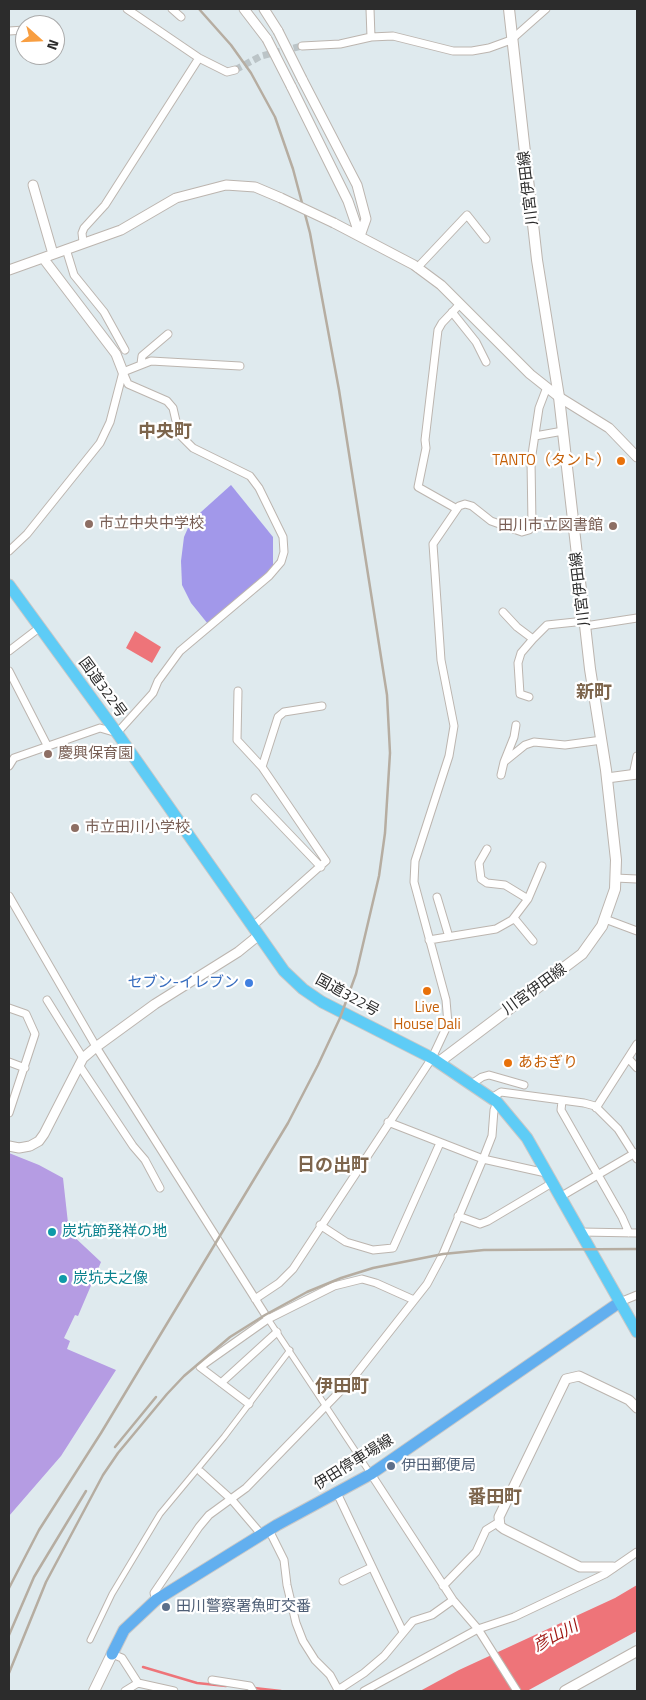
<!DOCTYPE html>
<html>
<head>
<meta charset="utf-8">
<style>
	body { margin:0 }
	#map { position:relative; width:646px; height:1700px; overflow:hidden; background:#dfeaee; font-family:"Titillium Web",sans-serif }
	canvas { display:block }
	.frame { position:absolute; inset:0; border:10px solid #2c2c2c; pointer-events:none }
	.north { position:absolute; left:15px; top:15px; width:50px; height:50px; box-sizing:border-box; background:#fff; border:1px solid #ababab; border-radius:50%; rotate:110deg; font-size:14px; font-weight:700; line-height:20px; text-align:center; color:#2c2c2c }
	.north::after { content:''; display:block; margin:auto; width:18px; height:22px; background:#f89e41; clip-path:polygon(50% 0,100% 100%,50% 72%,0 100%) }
</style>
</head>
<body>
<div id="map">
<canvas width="646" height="1700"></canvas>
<div class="frame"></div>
<div class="north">N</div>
</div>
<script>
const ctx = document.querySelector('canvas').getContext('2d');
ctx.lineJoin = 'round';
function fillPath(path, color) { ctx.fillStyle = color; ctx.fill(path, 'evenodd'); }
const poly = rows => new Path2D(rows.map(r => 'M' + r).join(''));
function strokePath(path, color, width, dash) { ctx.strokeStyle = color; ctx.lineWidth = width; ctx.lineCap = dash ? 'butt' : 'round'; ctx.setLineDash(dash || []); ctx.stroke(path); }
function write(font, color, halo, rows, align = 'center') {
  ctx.font = font + ' "Titillium Web","Noto Sans JP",sans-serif'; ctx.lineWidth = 4.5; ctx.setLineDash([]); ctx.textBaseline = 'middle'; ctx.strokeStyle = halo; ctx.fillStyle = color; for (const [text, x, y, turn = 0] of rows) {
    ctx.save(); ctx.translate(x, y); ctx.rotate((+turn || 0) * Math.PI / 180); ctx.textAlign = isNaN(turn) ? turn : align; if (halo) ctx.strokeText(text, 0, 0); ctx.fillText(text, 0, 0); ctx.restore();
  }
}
const green = poly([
	[9,1153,39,1165,63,1178,69,1232,101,1262,78,1316,75,1315,64,1338,70,1341,67,1349,116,1370,61,1456,9,1516]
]);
const pitch = poly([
	[231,485,273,537,273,567,208,624,191,603,182,585,181,561,184,537,191,521]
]);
const water = poly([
	[135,631,161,647,152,663,126,648],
	[637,1585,637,1631,527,1691,420,1691,459,1670,615,1598]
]);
const stream = poly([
	[143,1667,197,1683,226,1686],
	[254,1688,281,1691]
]);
const minorTunnel = poly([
	[235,70,261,56,302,46]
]);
const pedestrian = poly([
	[268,1319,370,1473],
	[90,1640,112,1594,160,1514,224,1437,290,1350]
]);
const minor = poly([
	[127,9,199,58,227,72,235,70],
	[172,9,181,17],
	[370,9,371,37],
	[9,31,25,30],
	[302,46,340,44,371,37,393,36,453,51,472,51,489,48,511,40,546,9],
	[83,242,82,233,84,228,105,205,199,58],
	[66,249,74,275,104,312,125,350],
	[417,268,467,215,486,239],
	[452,312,476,342,486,362],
	[141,364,142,356,168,334],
	[123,372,151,361,240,366],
	[535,436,563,431],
	[457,509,418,487,426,448,425,440,438,330,442,323,460,304],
	[9,551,27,534,100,443,110,422,123,372],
	[503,612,517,627,533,639,547,625,585,621],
	[585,626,637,618],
	[9,651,39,628],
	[9,671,48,747],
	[238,691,237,740,262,767],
	[529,697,520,694,518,663,521,653,533,639],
	[504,762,514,737,516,725],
	[9,766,14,758,100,728,117,733,153,693,158,681,180,651,269,576,281,562,284,552,283,537,259,488,250,476,193,448,179,434,173,408,167,401,128,384,123,372],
	[501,775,504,762,525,745,534,742,565,745,602,740],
	[633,775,637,756],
	[255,798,321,867],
	[615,878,637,879],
	[9,896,98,1050,268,1319],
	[437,897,449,937],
	[528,899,542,866],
	[514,918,533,941],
	[605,919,637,931],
	[253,926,326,861,262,767,278,717,284,712,322,706],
	[429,940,496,929,512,920,528,899,505,885,487,883,481,879,479,863,487,849],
	[47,1000,83,1058],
	[9,1008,26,1014,35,1034,9,1113],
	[628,1058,637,1068],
	[9,1062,25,1068],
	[79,1065,133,1146,145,1160,160,1188],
	[473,1083,482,1077,489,1075,524,1085],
	[493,1097,501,1092,584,1103,595,1106,618,1129,637,1159],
	[562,1101,561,1110,622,1217,629,1233],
	[596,1108,637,1044],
	[388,1122,483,1159,546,1173],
	[560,1197,635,1153],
	[458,1216,480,1224,488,1221,552,1183],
	[320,1225,346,1242,373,1250,393,1248,440,1143],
	[581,1232,637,1233],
	[255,1299,279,1283,293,1269,432,1058,448,1024,446,1000,414,882,415,861,449,756,454,726,441,660,433,544,459,506,465,504,472,506,491,521,522,532,529,530,532,524,531,461,539,408,547,387],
	[620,1302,637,1295],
	[221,1383,277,1332],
	[249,1404,200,1367,268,1319,334,1286,362,1279,376,1283,414,1300],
	[201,1472,232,1500,261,1534],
	[371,1474,453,1600,478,1629,517,1691],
	[337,1493,403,1632],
	[269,1530,284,1560,287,1585,296,1623,303,1641,315,1660,330,1675,337,1688,341,1688],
	[343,1581,372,1567],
	[443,1586,476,1552,486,1530,499,1522],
	[156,1600,154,1593,199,1527,209,1515,246,1488,353,1378,427,1284,443,1254,483,1159,492,1136,494,1110,497,1102],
	[112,1654,122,1658,138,1683],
	[212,1680,250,1686,253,1691],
	[341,1688,364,1673,384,1656,413,1621,432,1615,453,1600],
	[125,1691,138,1683,174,1691],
	[364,1691,478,1629,514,1617,605,1574,637,1552]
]);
const tertiary = poly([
	[244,9,267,39],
	[264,9,278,31],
	[302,79,357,185,366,219,360,236],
	[291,86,348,201,360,236],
	[33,185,53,254],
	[334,223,414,265,441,285,530,374,559,397,609,428,637,457],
	[43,258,116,354,123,372],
	[9,270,121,230,176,198,226,185,255,187,281,198],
	[607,778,637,774],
	[9,1146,19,1148,30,1146,39,1141,44,1134,83,1058,96,1047,155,1004,238,952,259,935],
	[613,1567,580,1567,504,1529,500,1526,499,1517,566,1379,579,1376,629,1400,637,1408]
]);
const secondary = poly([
	[439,1062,582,954,602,926,615,889,616,860,606,770,590,669,559,397,537,260,509,9],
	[94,1691,112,1654],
	[565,1691,637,1651]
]);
const primary = poly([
	[112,1654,124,1630,156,1600,277,1525,371,1474,620,1302]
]);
const trunk = poly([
	[9,585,117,733,284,971,303,989,322,1002,432,1058,497,1102,527,1138,637,1332]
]);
const rail = poly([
	[115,1447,156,1397],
	[9,1588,39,1530,101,1433,288,1123,318,1065,340,1018,356,974,379,876,385,833,390,753,387,695,339,390,310,233,293,169,275,117,251,73,231,45,199,9],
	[9,1635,34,1577,86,1491],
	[9,1673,46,1582,103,1475,118,1453,167,1394,184,1376,230,1337,265,1315,307,1292,341,1278,373,1268,443,1254,484,1250,637,1249]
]);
const tertiaryBridge = poly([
	[278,31,302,79],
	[267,39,291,86],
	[281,198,334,223]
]);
const markers = [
	[621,461,5,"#e8710a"],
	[89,524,5,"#8d6e63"],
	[613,526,5,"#8d6e63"],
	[48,754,5,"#8d6e63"],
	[75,828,5,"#8d6e63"],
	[249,983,5,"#3f7fe0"],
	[427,991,5,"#e8710a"],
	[508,1063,5,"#e8710a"],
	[52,1232,5,"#0f9aa8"],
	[63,1279,5,"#0f9aa8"],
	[391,1466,5,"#5c6f8a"],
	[166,1607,5,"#5c6f8a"]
];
const streetNames = [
	["川宮伊田線",529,188,-97],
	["川宮伊田線",581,589,-97],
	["国道322号",102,688,54],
	["川宮伊田線",535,990,-36],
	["国道322号",347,996,29],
	["伊田停車場線",354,1463,-32]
];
const foodNames = [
	["TANTO（タント）",611,461],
	["Live",427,1008,"center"],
	["House Dali",427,1025,"center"],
	["あおぎり",518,1063,"left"]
];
const educationNames = [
	["市立中央中学校",99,524],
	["田川市立図書館",603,526,"right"],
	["慶興保育園",58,754],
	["市立田川小学校",85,828]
];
const shopNames = [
	["セブン-イレブン",239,983]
];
const cultureNames = [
	["炭坑節発祥の地",62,1232],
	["炭坑夫之像",73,1279]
];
const serviceNames = [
	["伊田郵便局",401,1466],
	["田川警察署魚町交番",176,1607]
];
const waterNames = [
	["彦山川",556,1637,-28]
];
const quarterNames = [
	["中央町",165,433],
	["新町",594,694],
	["日の出町",333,1167],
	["伊田町",342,1388],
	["番田町",495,1499]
];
fillPath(green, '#b59ce3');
fillPath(pitch, '#a298ea');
fillPath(water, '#ee7479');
strokePath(stream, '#ee7479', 2.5);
strokePath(minorTunnel, '#bbc4c7', 7, [7, 3.5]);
strokePath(pedestrian, '#bcb5af', 7);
strokePath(minor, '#bcb5af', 9);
strokePath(tertiary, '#bcb5af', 11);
strokePath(secondary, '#bcb5af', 12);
strokePath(primary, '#c8c8c8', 13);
strokePath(trunk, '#c8c8c8', 13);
strokePath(pedestrian, '#fff', 5);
strokePath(minor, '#fff', 7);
strokePath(tertiary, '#fff', 9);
strokePath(secondary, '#fff', 10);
strokePath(primary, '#62afef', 11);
strokePath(trunk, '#5eccf6', 11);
strokePath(rail, '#b6ada1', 2.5);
strokePath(tertiaryBridge, '#bcb5af', 11, []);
strokePath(tertiaryBridge, '#fff', 9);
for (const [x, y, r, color] of markers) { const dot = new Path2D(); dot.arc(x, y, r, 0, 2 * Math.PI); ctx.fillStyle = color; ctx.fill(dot); strokePath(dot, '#fff', 2); }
write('15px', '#2c2c2c', '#fff', streetNames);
write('15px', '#c56008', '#fff', foodNames, 'right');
write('15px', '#785e54', '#fff', educationNames, 'left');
write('15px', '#366cbe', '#fff', shopNames, 'right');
write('15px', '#0d838f', '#fff', cultureNames, 'left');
write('15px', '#4e5e75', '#fff', serviceNames, 'left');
write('italic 16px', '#9d140f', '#fff', waterNames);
write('bold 18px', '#7d654c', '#fff', quarterNames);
</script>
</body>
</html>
